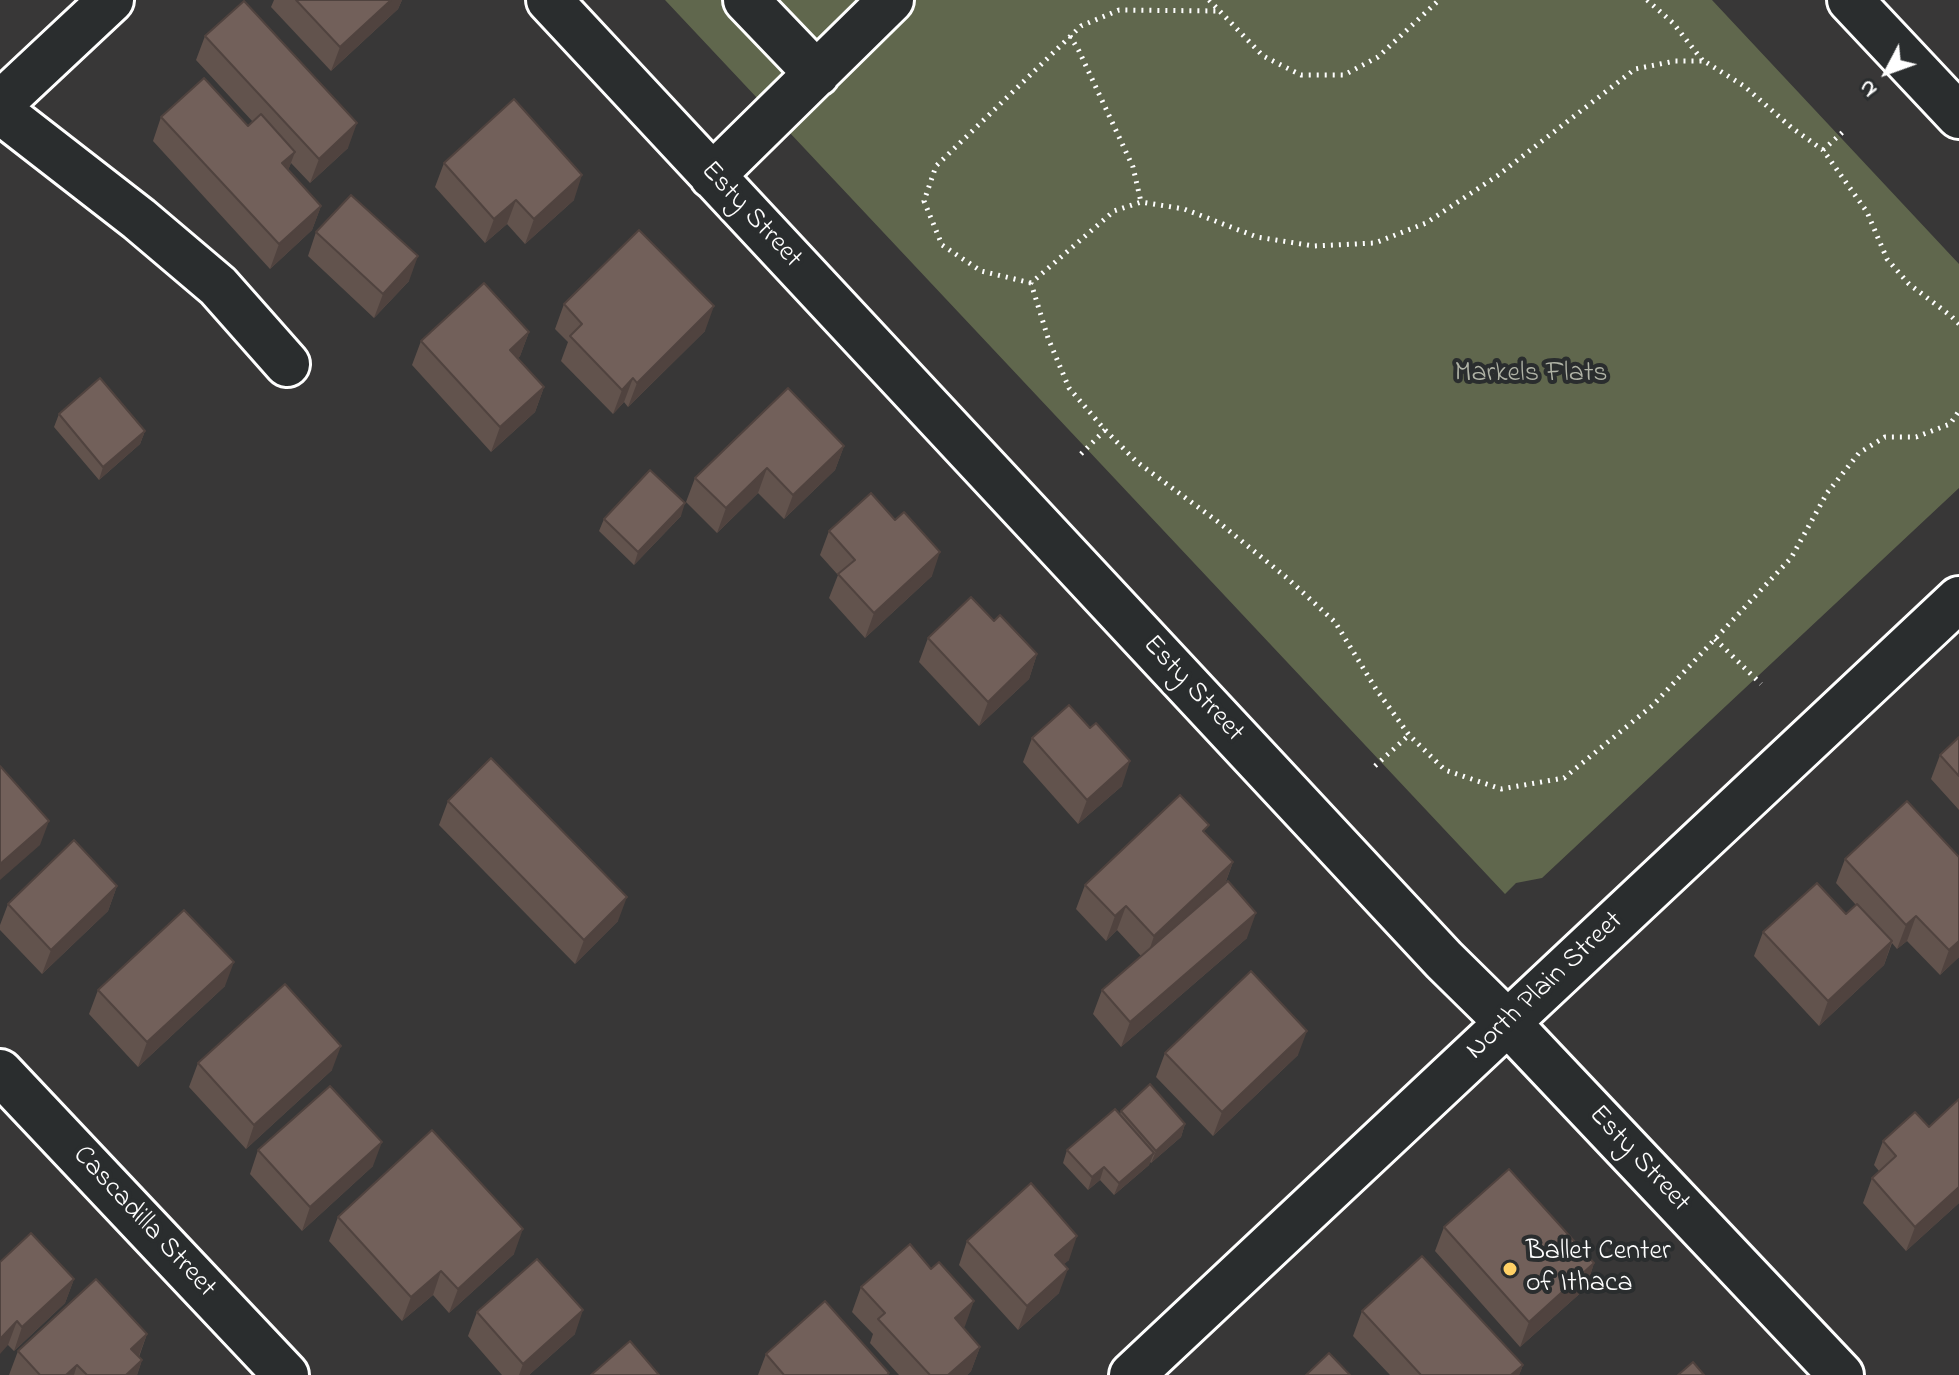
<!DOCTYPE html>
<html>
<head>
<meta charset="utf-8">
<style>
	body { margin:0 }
	#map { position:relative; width:1959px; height:1375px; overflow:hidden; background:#383737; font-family:"Indie Flower",sans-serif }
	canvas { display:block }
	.north { position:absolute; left:1847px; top:32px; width:80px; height:80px; -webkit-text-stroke:6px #2a2d2e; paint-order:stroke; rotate:229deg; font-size:22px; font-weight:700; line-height:32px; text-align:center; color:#fff }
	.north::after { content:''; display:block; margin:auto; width:28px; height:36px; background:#fff; clip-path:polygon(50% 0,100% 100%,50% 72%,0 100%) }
</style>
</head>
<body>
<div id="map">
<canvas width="1959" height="1375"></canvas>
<div class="north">N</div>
</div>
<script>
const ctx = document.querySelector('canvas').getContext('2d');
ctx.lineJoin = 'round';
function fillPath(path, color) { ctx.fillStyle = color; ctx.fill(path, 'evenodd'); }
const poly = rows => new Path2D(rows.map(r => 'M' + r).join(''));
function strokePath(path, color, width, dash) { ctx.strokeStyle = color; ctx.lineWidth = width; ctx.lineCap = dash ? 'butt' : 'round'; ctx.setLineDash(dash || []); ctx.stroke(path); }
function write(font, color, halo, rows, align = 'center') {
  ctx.font = font + ' "Indie Flower",sans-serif'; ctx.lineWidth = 8; ctx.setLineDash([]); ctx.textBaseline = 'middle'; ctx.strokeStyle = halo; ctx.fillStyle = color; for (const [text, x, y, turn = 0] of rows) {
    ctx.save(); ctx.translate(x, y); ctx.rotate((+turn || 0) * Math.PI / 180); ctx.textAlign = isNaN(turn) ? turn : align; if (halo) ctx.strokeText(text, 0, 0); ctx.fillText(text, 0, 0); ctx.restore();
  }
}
const green = poly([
	[665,0,1712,0,1959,264,1959,488,1542,878,1516,883,1505,894]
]);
const path = poly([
	[1209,0,1263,56,1301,75,1344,75,1378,57,1439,0],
	[1647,0,1673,23,1703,61],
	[1070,36,1079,51,1133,167,1141,202],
	[1823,150,1845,130],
	[1031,283,981,271,942,245,924,201,936,166,1081,26,1119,10,1219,11],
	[1959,324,1951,316,1909,284,1887,259,1867,212,1823,150,1792,128,1744,86,1704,61,1675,61,1635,69,1497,176,1426,223,1375,243,1314,246,1257,237,1184,209,1141,202,1114,211,1031,283,1048,338,1069,388,1105,430,1137,462,1217,521,1287,578,1335,622,1376,689,1409,735,1445,770,1501,789,1564,778,1653,705,1791,558,1827,493,1859,453,1885,437,1916,437,1950,424,1959,411],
	[1081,454,1105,430],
	[1715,639,1761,684],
	[1375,766,1409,735]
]);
const minor = poly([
	[549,0,1444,960,1508,1023,1841,1375],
	[746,0,817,74],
	[1850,0,1959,116],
	[0,104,111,0],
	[0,111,139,219,218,286,287,364],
	[712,176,891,0],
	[0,1072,286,1375],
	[1132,1375,1959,599]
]);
const wall = poly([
	[274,0,402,0,398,9,331,71,271,7],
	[205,36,348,148,310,183,291,163,288,170,321,206,312,230,270,269,153,141,161,117,248,126,253,122,196,60],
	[444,163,574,200,525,244,507,224,485,243,435,187],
	[316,232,409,281,374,318,308,256],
	[564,304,705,331,628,407,624,402,613,414,561,361,568,342,555,329],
	[529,332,520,356,518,358,544,387,535,412,491,452,412,365,421,341],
	[59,414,145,431,140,444,99,480,54,427],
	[844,446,835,470,784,519,758,493,717,533,686,502,695,478],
	[681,516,634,565,599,531,604,519],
	[829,531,932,576,865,638,829,598,838,575,820,555],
	[994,621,1037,654,1029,679,979,726,919,662,928,638],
	[1959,737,1959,810,1931,779,1940,755],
	[1032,738,1122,786,1078,824,1023,762],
	[448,801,618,921,575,964,439,825],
	[1206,834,1233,862,1225,884,1247,938,1121,1047,1093,1014,1102,990,1141,956,1117,930,1106,941,1076,909,1085,885],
	[1959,857,1959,957,1940,975,1907,941,1897,949,1892,943,1884,965,1819,1026,1754,956,1763,932,1846,914,1856,905,1836,883,1845,859],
	[117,886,108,911,42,974,0,930,0,925,8,904],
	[225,986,138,1067,89,1014,98,990],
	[1165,1053,1298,1055,1213,1136,1156,1077],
	[198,1063,332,1070,246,1149,189,1087],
	[1959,1099,1959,1203,1906,1251,1863,1203,1872,1178,1879,1171,1874,1165,1883,1141,1929,1127],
	[1121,1111,1185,1124,1181,1137,1151,1163,1150,1162,1149,1165,1114,1195,1100,1180,1088,1190,1063,1163,1067,1150,1120,1114],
	[258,1150,373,1166,302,1231,250,1174],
	[338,1217,514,1254,449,1313,433,1295,402,1321,329,1241],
	[1444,1227,1594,1263,1586,1288,1520,1347,1435,1251],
	[967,1241,1069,1260,1063,1264,1059,1293,1018,1330,959,1265],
	[0,1262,74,1279,65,1303,14,1351,8,1345],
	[861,1287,965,1326,963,1327,980,1347,971,1371,967,1375,899,1375,870,1343,873,1334,852,1312],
	[1362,1311,1523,1365,1519,1375,1390,1375,1353,1336],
	[477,1312,575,1334,529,1375,502,1375,468,1336],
	[147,1334,139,1357,142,1360,137,1375,9,1375,18,1351],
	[766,1354,888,1375,758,1375]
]);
const shadedWall = poly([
	[391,0,402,0,398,9,331,71,340,47],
	[357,123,348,148,310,183,319,159],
	[295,152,286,176,282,163],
	[582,175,574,200,525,244,534,219],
	[516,200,507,224,485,243,494,219],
	[321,206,312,230,270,269,279,244],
	[418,256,409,281,374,318,383,294],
	[714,306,705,331,628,407,637,383],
	[529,332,520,356,501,374,510,350],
	[633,378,624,402,613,414,622,390],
	[544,387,535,412,491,452,500,427],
	[145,431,140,444,99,480,103,467],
	[844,446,835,470,784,519,793,495],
	[767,468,758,493,717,533,726,508],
	[685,503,681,516,634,565,638,552],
	[940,552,932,576,865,638,874,613],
	[1037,654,1029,679,979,726,988,702],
	[1130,761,1122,786,1078,824,1087,800],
	[49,821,40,845,0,880,0,864],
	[1233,862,1224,886,1146,960,1154,936],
	[117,886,108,911,42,974,51,950],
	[627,897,618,921,575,964,584,940],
	[1126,906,1117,930,1106,941,1115,916],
	[1256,913,1247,938,1121,1047,1130,1022],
	[1916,916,1907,941,1897,949,1906,925],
	[1892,941,1884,965,1819,1026,1828,1001],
	[1959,941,1959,957,1940,975,1949,950],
	[234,962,225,986,138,1067,147,1042],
	[1307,1031,1298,1055,1213,1136,1222,1112],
	[341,1046,332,1070,246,1149,254,1125],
	[1185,1124,1181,1137,1151,1163,1156,1151],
	[382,1142,373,1166,302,1231,310,1207],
	[1154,1153,1149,1165,1114,1195,1119,1183],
	[1104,1167,1100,1180,1088,1190,1092,1177],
	[1959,1187,1959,1203,1906,1251,1915,1227],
	[523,1229,514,1254,449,1313,458,1289],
	[1077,1236,1069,1260,1046,1280,1055,1255],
	[1594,1263,1586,1288,1520,1347,1529,1322],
	[1068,1269,1059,1293,1018,1330,1027,1306],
	[441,1271,433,1295,402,1321,411,1297],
	[74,1279,65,1303,14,1351,22,1327],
	[974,1301,965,1326,946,1343,955,1318],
	[583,1310,575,1334,529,1375,519,1375,523,1364],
	[17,1321,8,1345,0,1354,0,1339],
	[147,1334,138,1358,131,1349],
	[980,1347,971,1371,967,1375,948,1375],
	[142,1360,137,1375,126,1375],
	[77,1365,74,1375,66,1375],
	[1523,1365,1519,1375,1511,1375]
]);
const building = poly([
	[296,0,391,0,340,47,296,0],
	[244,1,357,123,319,159,205,36,244,1],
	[204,78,248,126,261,114,295,152,282,163,321,206,279,244,161,117,204,78],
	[514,99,582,175,534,219,516,200,494,219,444,163,514,99],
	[351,195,418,256,383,294,316,232,351,195],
	[639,230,714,306,637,383,633,378,622,390,570,336,582,324,564,304,639,230],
	[484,283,529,332,510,350,544,387,500,427,421,341,484,283],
	[100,378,145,431,103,467,59,414,100,378],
	[788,388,844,446,793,495,767,468,726,508,695,478,788,388],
	[650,470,685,503,638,552,604,519,650,470],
	[871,493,895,520,904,512,940,552,874,613,838,574,855,560,829,531,871,493],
	[971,597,994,621,1000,615,1037,654,988,702,928,638,971,597],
	[1069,705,1090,728,1096,723,1130,761,1087,800,1032,738,1069,705],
	[1959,737,1959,776,1940,755,1959,737],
	[491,758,627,897,584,940,448,801,491,758],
	[0,766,49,821,0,864,0,766],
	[1180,795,1209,825,1203,831,1233,862,1154,936,1126,906,1115,916,1085,885,1180,795],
	[1907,801,1959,857,1959,941,1949,950,1916,916,1906,925,1845,859,1907,801],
	[74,840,117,886,51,950,8,904,74,840],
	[1228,881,1256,913,1130,1022,1102,990,1228,881],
	[1817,883,1846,914,1857,904,1892,941,1828,1001,1763,932,1817,883],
	[184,910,234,962,147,1042,98,990,184,910],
	[1251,971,1307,1031,1222,1112,1165,1053,1251,971],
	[285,984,341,1046,254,1125,198,1063,285,984],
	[1150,1084,1185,1124,1156,1151,1121,1111,1150,1084],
	[330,1086,382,1142,310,1207,258,1150,330,1086],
	[1959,1099,1959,1187,1915,1227,1872,1178,1896,1156,1883,1141,1915,1112,1929,1127,1959,1099],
	[1115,1109,1154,1153,1119,1183,1104,1167,1092,1177,1067,1150,1115,1109],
	[432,1130,523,1229,458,1289,441,1271,411,1297,338,1217,432,1130],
	[1509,1169,1594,1263,1529,1322,1444,1227,1509,1169],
	[1031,1183,1077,1236,1055,1255,1068,1269,1027,1306,967,1241,1031,1183],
	[31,1233,74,1279,22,1327,17,1321,0,1339,0,1262,31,1233],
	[910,1244,931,1269,939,1262,974,1301,955,1318,980,1347,948,1375,930,1375,878,1319,885,1313,861,1287,910,1244],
	[1422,1256,1523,1365,1511,1375,1421,1375,1362,1311,1422,1256],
	[537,1259,583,1310,523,1364,477,1312,537,1259],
	[96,1279,147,1334,131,1349,142,1360,126,1375,87,1375,77,1365,66,1375,40,1375,18,1351,96,1279],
	[825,1301,889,1373,887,1375,784,1375,766,1354,825,1301],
	[630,1341,659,1375,591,1375,630,1341],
	[1329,1353,1350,1375,1306,1375,1329,1353],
	[1693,1362,1704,1375,1678,1375,1693,1362]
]);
const markers = [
	[1510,1269,8,"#ffd166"]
];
const streetNames = [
	["Esty Street",750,216,47],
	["Esty Street",1192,690,47],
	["North Plain Street",1546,987,-43],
	["Esty Street",1638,1160,47],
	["Cascadilla Street",143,1223,47]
];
const parkNames = [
	["Markels Flats",1531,375]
];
const poiNames = [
	["Ballet Center",1526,1253],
	["of Ithaca",1526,1285]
];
fillPath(green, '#60674d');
strokePath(minor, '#fff', 50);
strokePath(path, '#fff', 5, [2, 6]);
strokePath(minor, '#2a2d2e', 44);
fillPath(wall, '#62534d');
fillPath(shadedWall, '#50433f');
fillPath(building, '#72605a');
strokePath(building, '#50433f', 2);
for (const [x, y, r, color] of markers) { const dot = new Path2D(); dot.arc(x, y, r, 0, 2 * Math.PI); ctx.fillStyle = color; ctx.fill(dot); strokePath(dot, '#2a2d2e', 3); }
write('28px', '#fff', '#2a2d2e', streetNames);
write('28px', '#b0b3a6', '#2a2d2e', parkNames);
write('28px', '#fff', '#2a2d2e', poiNames, 'left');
</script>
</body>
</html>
